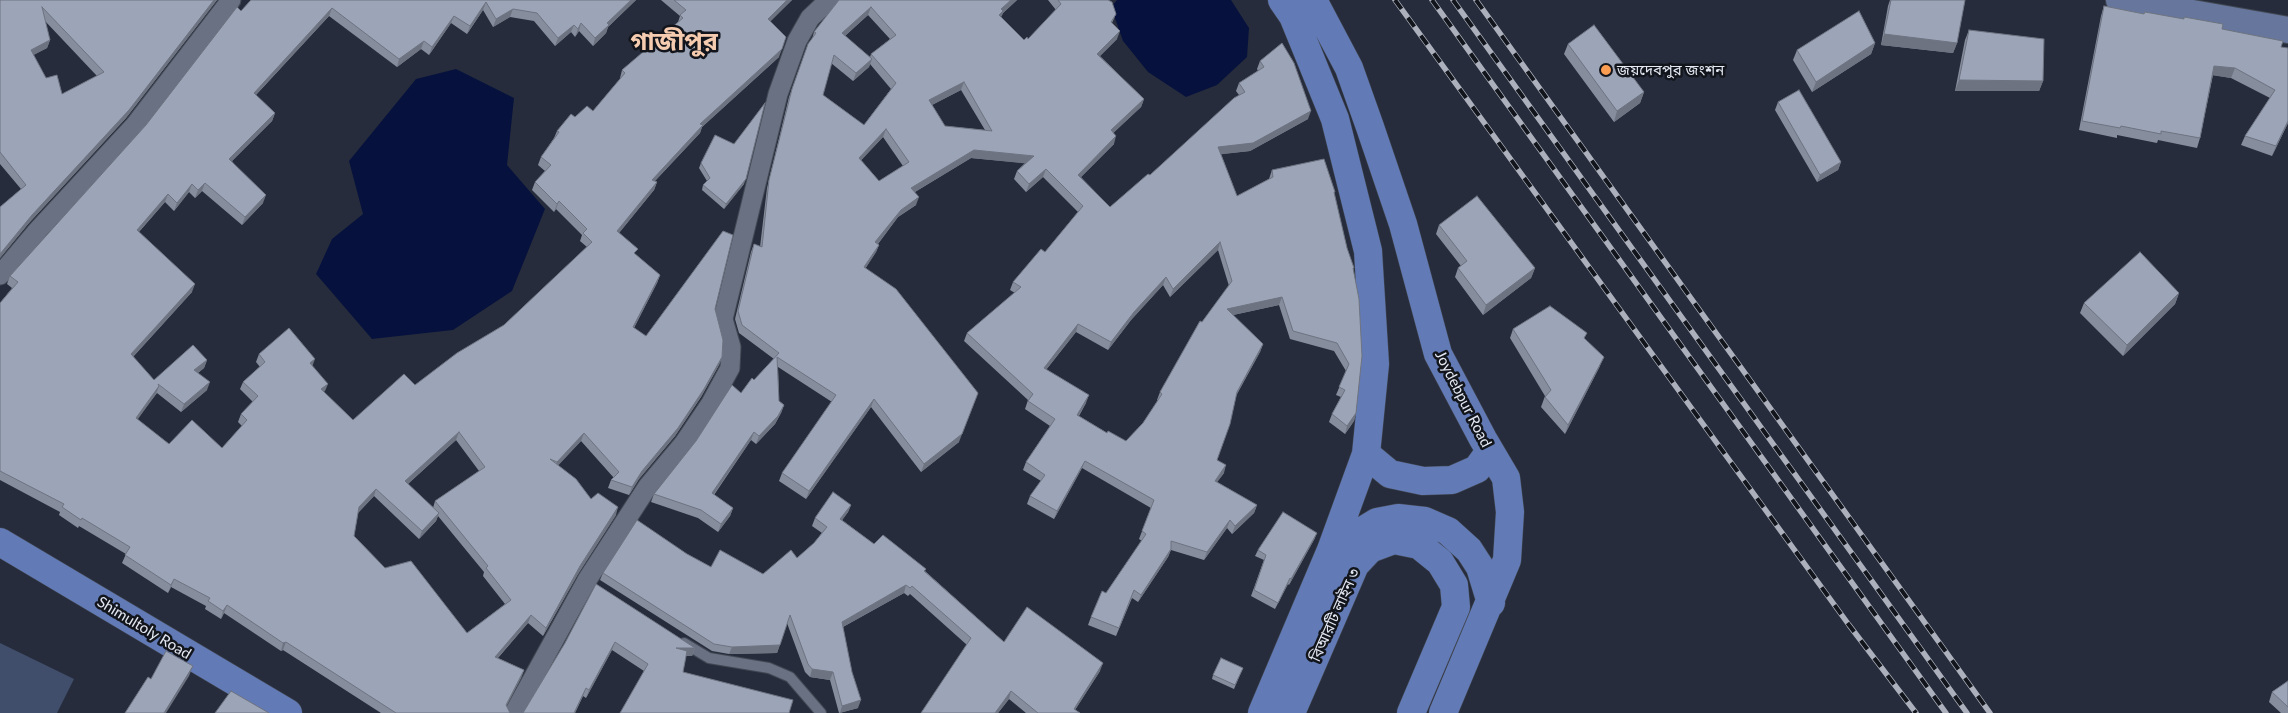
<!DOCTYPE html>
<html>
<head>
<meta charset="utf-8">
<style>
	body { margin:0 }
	canvas { display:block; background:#262c3b }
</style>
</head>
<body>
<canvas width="2288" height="713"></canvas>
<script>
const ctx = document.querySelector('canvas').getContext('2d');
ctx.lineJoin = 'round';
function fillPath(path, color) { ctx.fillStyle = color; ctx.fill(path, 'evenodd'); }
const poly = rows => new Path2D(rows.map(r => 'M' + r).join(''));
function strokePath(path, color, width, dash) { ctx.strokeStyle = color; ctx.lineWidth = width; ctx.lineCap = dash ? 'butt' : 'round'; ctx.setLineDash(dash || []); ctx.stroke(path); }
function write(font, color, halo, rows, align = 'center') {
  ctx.font = font + ' Lato,"Noto Sans Bengali",sans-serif'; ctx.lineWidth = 5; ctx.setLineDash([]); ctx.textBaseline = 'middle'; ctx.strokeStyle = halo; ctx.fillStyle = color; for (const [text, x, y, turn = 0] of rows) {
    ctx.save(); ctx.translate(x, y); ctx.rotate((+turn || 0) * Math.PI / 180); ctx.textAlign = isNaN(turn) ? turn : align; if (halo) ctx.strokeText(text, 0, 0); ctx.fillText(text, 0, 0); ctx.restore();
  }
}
const green = poly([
	[0,643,74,679,57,713,0,713]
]);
const water = poly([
	[1117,0,1231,0,1249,28,1247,57,1217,85,1186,97,1148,72,1123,41,1111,7],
	[456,69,514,98,507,165,545,209,512,291,453,330,372,339,316,274,332,239,363,214,349,161,416,79]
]);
const service = poly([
	[684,643,709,658,769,668,790,677,821,713]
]);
const minor = poly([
	[0,275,38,230,135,125,231,0],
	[514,713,587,580,648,486,684,443,711,403,730,368,731,347,723,319,778,94,797,41,810,18,829,0]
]);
const secondary = poly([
	[2119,0,2288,30]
]);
const primary = poly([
	[1313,0,1349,68,1370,127,1403,224,1438,354,1483,439,1506,478,1510,512,1507,560,1443,713],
	[1366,454,1390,474,1423,481,1452,480,1477,469,1490,451],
	[0,542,288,713],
	[1331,550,1377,522,1398,518,1425,521,1448,531,1469,550,1480,567,1491,603],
	[1262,713,1331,550,1366,454,1375,364,1368,251,1335,119,1293,16,1282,0],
	[1291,713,1355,565,1370,549,1394,540,1419,545,1440,562,1454,585,1456,607,1411,713]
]);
const rail = poly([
	[1395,0,1849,625,1916,713],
	[1432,0,1946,713],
	[1453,0,1967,713],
	[1476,0,1990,713]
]);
const wall = poly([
	[0,0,217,0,126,118,29,223,0,258,0,207,21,189,0,164],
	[45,21,97,76,62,94,46,78,33,55,47,48,50,40],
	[251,0,636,0,608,27,606,33,593,46,579,31,575,37,571,32,555,46,534,21,510,17,493,27,483,10,467,34,451,23,429,55,421,49,397,67,329,16,256,95,275,113,272,121,232,161,263,203,242,225,202,191,195,198,189,192,174,211,165,202,139,232,192,292,133,357,154,380,207,360,204,368,198,373,207,390,181,412,157,393,137,419,169,444,222,448,242,426,238,422,241,414,253,402,240,389,243,382,260,367,256,362,259,354,312,366,324,392,353,420,415,385,504,325,587,247,580,241,582,235,556,209,554,212,532,190,535,182,545,171,538,165,541,157,554,138,557,131,575,117,593,111,620,79,620,78,622,70,678,22,680,16,661,0,792,0,770,21,779,57,702,127,700,133,655,181,657,182,654,190,619,233,636,255,660,275,657,283,634,328,646,336,715,309,722,357,719,365,701,397,675,436,639,479,629,495,608,488,611,480,614,478,581,441,558,465,591,499,616,515,578,574,543,636,528,623,498,658,524,670,521,678,506,706,510,713,381,713,283,650,281,651,224,613,221,619,205,609,206,606,171,587,168,593,122,563,126,554,79,526,78,528,59,515,60,512,0,480,0,303,12,288,7,284,10,276,146,125,241,11],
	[456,440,479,471,435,501,433,508,408,484],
	[374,496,419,539,436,521,438,516,484,572,483,576,505,604,467,633,385,568,354,536,358,513],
	[839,0,1017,0,1003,13,1001,17,1024,40,1028,39,1056,10,1048,0,1108,0,1116,14,1112,23,1117,39,1100,56,1144,99,1141,107,1113,133,1114,144,1081,177,1110,207,1150,175,1239,95,1236,91,1239,83,1258,71,1257,69,1260,61,1308,119,1250,151,1221,154,1237,196,1269,179,1272,170,1334,195,1347,248,1353,271,1356,413,1354,421,1345,434,1329,422,1332,414,1341,397,1336,395,1346,371,1334,351,1290,339,1279,305,1233,315,1263,344,1260,352,1236,396,1217,460,1224,473,1217,482,1257,505,1254,513,1232,534,1227,528,1204,560,1171,550,1168,557,1138,602,1132,598,1116,636,1088,625,1091,617,1142,541,1139,539,1151,508,1082,468,1054,519,1027,504,1030,496,1041,481,1023,470,1026,462,1050,426,1025,409,1028,400,964,341,967,333,1015,293,1010,290,1013,282,1045,252,1078,212,1043,177,1026,192,1014,179,1017,171,1025,163,971,158,915,192,916,205,898,217,878,244,879,245,876,252,865,269,959,442,921,472,871,407,806,499,779,481,782,473,832,402,778,367,779,401,784,405,781,413,775,424,756,444,751,440,714,495,733,508,730,516,718,532,698,518,651,502,654,494,741,393,754,380,774,359,739,333,735,319,751,252,754,244,760,247,767,188,789,97,808,44,812,39,814,32],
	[868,15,890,39,871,54,870,57,845,36],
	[831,63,853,81,869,67,870,64,891,89,864,125,823,95],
	[961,90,985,130,945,126,932,105],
	[883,137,903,166,879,181,861,160],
	[1218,250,1229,286,1202,322,1160,392,1157,400,1158,400,1143,423,1126,441,1107,433,1079,416,1086,403,1046,370,1076,332,1108,350,1131,320,1163,285,1170,297],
	[1890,0,1965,0,1957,43,1953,53,1881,45,1888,6],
	[2104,6,2222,29,2281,47,2288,123,2272,156,2241,145,2245,136,2270,98,2231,78,2213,75,2200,138,2197,148,2158,140,2157,143,2117,135,2117,138,2079,130,2101,16],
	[1969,30,2043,81,2039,91,1955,91,1965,40],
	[1875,43,1871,54,1812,92,1793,60,1797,50],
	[1568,44,1644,92,1640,103,1614,122,1564,54],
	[1778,102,1841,162,1838,170,1817,182,1775,110],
	[734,144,744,184,724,209,702,190,703,185,707,181,699,168,701,163],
	[1439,225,1535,268,1531,278,1483,315,1455,277,1458,268,1461,266,1436,234],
	[2179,293,2175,304,2123,356,2080,313,2084,303],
	[1513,329,1585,339,1600,366,1565,434,1541,407,1545,396,1510,338],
	[851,505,848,512,842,520,874,544,926,569,925,571,1004,642,1100,671,1075,710,1080,713,1026,713,1009,699,998,713,921,713,967,645,910,594,908,596,904,593,843,627,858,708,839,713,830,680,810,677,805,672,787,623,777,653,729,654,712,651,600,580,603,573,687,554,711,567,763,574,797,558,814,543,822,533,812,526,815,518],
	[1315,538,1289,585,1288,584,1275,609,1251,596,1264,560,1255,556,1258,550],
	[596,584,695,648,692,656,686,656,683,672,644,671,612,650,586,698,583,696,575,713,523,713,565,643],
	[1243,668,1234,689,1212,679,1213,675],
	[2288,681,2288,713,2281,713,2269,702,2272,692]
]);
const shadedWall = poly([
	[214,0,217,0,126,118,29,223,0,258,0,254,32,215],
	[631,0,636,0,608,27,606,33,593,46,595,38,607,23],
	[787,0,792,0,765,27,768,19],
	[1011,0,1017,0,1003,13,1000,19,996,23,1001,9],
	[486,2,483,10,467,34,470,26],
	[871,7,868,15,839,41,842,33],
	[332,8,329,16,251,100,254,93],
	[513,9,510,17,493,27,496,19],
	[454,16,451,23,429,55,432,47],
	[581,23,579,31,575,37,578,29],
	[574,25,571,32,555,46,558,38],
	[1120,31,1117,39,1094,62,1097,54],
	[1884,34,1957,43,1953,53,1881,45],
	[50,40,47,48,28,58,31,50],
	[424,41,421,49,397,67,399,59],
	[1875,43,1871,54,1812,92,1816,82],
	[782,49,779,57,702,127,700,133,649,187,652,180,700,124],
	[872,59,869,67,853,81,856,73],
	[2214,66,2235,68,2231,78,2211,75],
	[1959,80,2043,81,2039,91,1955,91],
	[964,82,961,90,926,108,929,100],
	[1644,92,1640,103,1614,122,1617,111],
	[1144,99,1141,107,1108,138,1111,130],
	[1311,111,1308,119,1250,151,1215,155,1218,147],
	[275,113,272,121,226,167,229,159],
	[2288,121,2288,123,2272,156,2276,146],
	[886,129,883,137,856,166,859,158],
	[1116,136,1114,144,1075,183,1078,175],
	[974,150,1034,156,1031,164,971,158,908,196,911,188],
	[1841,162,1838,170,1817,182,1820,175],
	[1046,169,1043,177,1026,192,1029,184],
	[746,179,744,184,724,209,726,204],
	[657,182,654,190,614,239,617,231],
	[205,183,202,191,195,198,198,190],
	[192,184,189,192,174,211,177,203],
	[168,194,165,202,134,237,137,230],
	[266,195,263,203,242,225,245,217],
	[919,197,916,205,898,217,873,250,875,242,901,210],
	[559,201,556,209,554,212,557,204],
	[1220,242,1218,250,1170,297,1173,289],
	[879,245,876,252,861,275,864,267],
	[1535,268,1531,278,1483,315,1486,305],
	[660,275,657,283,630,335,633,327],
	[1166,277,1163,285,1131,320,1108,350,1111,342,1134,312],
	[195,284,192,292,128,362,131,354],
	[2179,293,2175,304,2123,356,2127,345],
	[1282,297,1279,305,1224,317,1227,309],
	[1078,324,1076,332,1041,376,1044,368],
	[1263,344,1260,352,1234,399,1237,392],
	[722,357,719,365,701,397,675,436,639,479,629,495,632,487,642,471],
	[1604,357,1600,366,1565,434,1568,425],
	[315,359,312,367,310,363],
	[207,360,204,368,191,378,194,370],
	[210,382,207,390,181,412,184,404],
	[328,384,325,391,318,397,321,389],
	[159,386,156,394,133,426,136,418],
	[978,393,959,442,921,472,924,464],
	[1089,395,1086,403,1074,423,1077,415],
	[874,399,871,407,806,499,809,491],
	[784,405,781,413,775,424,756,444,759,436],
	[1356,413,1354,421,1345,434,1347,426],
	[459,432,456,440,402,489,405,481],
	[754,432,751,440,709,501,712,493],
	[584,433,581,441,554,470,557,462],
	[1085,461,1082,468,1054,519,1057,511],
	[1226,465,1224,473,1212,489,1215,481],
	[376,489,374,496,356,515,359,507],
	[851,505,848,512,838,526,840,519],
	[1257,505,1254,513,1232,534,1235,526],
	[618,507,616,515,578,574,543,636,546,628,580,566],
	[733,508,730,516,718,532,721,524],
	[439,513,436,521,419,539,422,531],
	[1230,520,1227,528,1204,560,1207,552],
	[1317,533,1315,538,1289,585,1291,579],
	[1171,549,1168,557,1138,602,1141,595],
	[1290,578,1288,584,1275,609,1278,603],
	[174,579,171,587,168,593,171,585],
	[906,585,904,593,839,629,842,622],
	[227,605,224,613,221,619,223,611],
	[531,615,528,623,492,664,495,657],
	[286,642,283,650,281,651,283,643],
	[615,642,612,650,586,698,589,690],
	[780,645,777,653,729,654,732,647],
	[676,648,695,648,692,656,673,656],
	[1103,663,1100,671,1073,713,1074,709],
	[193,666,189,676,166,713,164,713],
	[812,669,833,672,830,680,810,677],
	[524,670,521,678,503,713,506,705],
	[586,688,583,696,575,713,574,713],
	[1011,691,1009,699,998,713,995,713],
	[861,700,858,708,840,713,842,706]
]);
const building = poly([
	[0,0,214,0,129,110,32,215,0,254,0,207,26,185,0,152,0,0],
	[42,7,104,72,62,94,57,75,46,78,31,50,50,40,42,7],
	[251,0,631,0,607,23,609,25,595,38,581,23,578,29,574,25,558,38,537,13,513,9,496,19,486,2,470,26,454,16,432,47,424,41,399,59,332,8,254,93,275,113,229,159,266,195,245,217,205,183,198,190,192,184,177,203,168,194,137,230,195,284,131,354,154,380,193,345,207,360,194,370,210,382,184,404,158,384,159,386,136,418,169,444,192,420,222,448,247,420,241,414,258,396,243,382,265,362,259,354,289,328,315,359,310,363,328,384,321,389,353,420,404,374,415,385,457,353,504,325,592,242,583,233,587,229,559,201,557,204,535,182,551,165,541,157,559,132,557,131,571,114,575,117,587,106,593,111,625,73,622,70,683,18,680,15,686,10,674,0,787,0,768,19,786,37,782,49,700,124,703,125,652,180,657,182,617,231,638,249,634,253,660,275,633,327,646,336,723,231,733,235,715,309,723,340,722,357,704,389,678,428,642,471,632,487,611,480,619,472,584,433,557,462,550,459,576,479,591,499,598,493,618,507,580,566,546,628,531,615,495,657,524,670,506,705,510,713,396,713,286,642,283,643,227,605,223,611,208,601,210,598,174,579,171,585,125,555,130,547,82,518,81,520,62,507,64,504,0,471,0,303,18,282,10,276,146,125,237,7,241,11,251,0],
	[459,432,485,467,435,501,488,566,486,568,511,600,467,633,411,561,385,568,354,536,359,507,376,489,422,531,439,513,405,481,459,432],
	[839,0,1011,0,1001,9,1003,11,999,15,1024,40,1027,37,1028,39,1061,4,1058,0,1108,0,1112,2,1116,14,1111,22,1120,31,1097,54,1144,99,1111,130,1116,136,1078,175,1110,207,1148,174,1150,175,1234,98,1245,92,1239,83,1264,67,1260,61,1282,43,1294,63,1311,111,1253,143,1218,147,1237,196,1273,177,1272,170,1324,159,1335,192,1334,192,1347,248,1354,268,1353,268,1359,299,1362,356,1356,413,1347,426,1332,414,1345,390,1339,387,1349,364,1337,343,1293,331,1282,297,1227,309,1263,344,1237,392,1230,424,1217,460,1226,465,1215,481,1257,505,1235,526,1230,520,1207,552,1171,541,1171,549,1141,595,1134,590,1119,628,1091,617,1102,591,1106,593,1146,534,1142,531,1154,500,1085,461,1057,511,1030,496,1045,475,1026,462,1055,419,1028,401,1033,394,967,333,1021,287,1013,282,1041,249,1045,252,1083,206,1046,169,1029,184,1017,171,1034,156,974,150,911,188,919,197,901,210,875,242,879,245,864,267,896,289,978,393,962,434,924,464,874,399,809,491,782,473,836,395,777,357,779,401,784,405,778,416,759,436,754,432,712,493,733,508,721,524,701,510,654,494,696,441,732,385,741,393,752,378,754,380,779,353,742,325,738,311,754,244,762,247,769,180,792,89,808,44,816,33,814,32,839,0],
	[871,7,896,35,871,54,896,83,864,125,823,95,834,55,856,73,872,59,842,33,871,7],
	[964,82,992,131,945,126,929,100,964,82],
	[886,129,909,162,879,181,859,158,886,129],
	[1220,242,1232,281,1202,322,1200,321,1160,392,1162,394,1143,423,1126,441,1108,431,1107,433,1077,415,1089,395,1044,368,1078,324,1111,342,1134,312,1166,277,1173,289,1220,242],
	[1891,0,1965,0,1957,43,1884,34,1891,0],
	[2104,6,2144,14,2145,12,2184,19,2184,17,2223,24,2222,29,2283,41,2281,47,2288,48,2288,121,2276,146,2245,136,2275,90,2235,68,2214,66,2200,138,2161,131,2161,134,2121,126,2120,128,2082,121,2104,6],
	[1859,11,1875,43,1816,82,1797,50,1859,11],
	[1594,25,1644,92,1617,111,1568,44,1594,25],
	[1969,30,2044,39,2043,81,1959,80,1969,30],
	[1799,90,1841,162,1820,175,1778,102,1799,90],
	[765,103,746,179,726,204,703,185,710,178,701,163,715,135,734,144,765,103],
	[1477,196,1535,268,1486,305,1458,268,1467,261,1439,225,1477,196],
	[2140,252,2179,293,2127,345,2084,303,2140,252],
	[1550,306,1587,333,1584,338,1604,357,1568,425,1545,397,1551,390,1513,329,1550,306],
	[833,492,851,505,840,519,874,544,883,535,926,569,924,571,1004,642,1027,607,1103,663,1074,709,1080,713,1038,713,1011,691,995,713,921,713,971,638,912,586,910,588,906,585,842,622,852,672,861,700,842,706,833,672,812,669,808,664,790,615,780,645,732,647,714,644,603,573,637,520,687,554,711,567,720,550,763,574,791,550,797,558,814,543,827,527,815,518,833,492],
	[1283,512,1317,533,1291,579,1290,578,1278,603,1254,590,1266,555,1258,550,1283,512],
	[596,584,695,648,676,648,687,651,683,672,793,700,789,713,620,713,648,664,615,642,589,690,586,688,574,713,523,713,565,643,596,584],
	[166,651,193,666,164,713,125,713,148,677,151,679,166,651],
	[1221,658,1243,668,1235,685,1213,675,1221,658],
	[2288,681,2288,707,2272,692,2288,681],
	[231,691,269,713,215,713,231,691]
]);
const markers = [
	[1606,70,6,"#fc9d54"]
];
const poiNames = [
	["জয়দেবপুর জংশন",1617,70]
];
const streetNames = [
	["Joydebpur Road",1463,399,63],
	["বিআরটি লাইন ৩",1335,615,-66],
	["Shimultoly Road",144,628,31]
];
const townNames = [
	["গাজীপুর",674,42]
];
fillPath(green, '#404d6b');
fillPath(water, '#06123d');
strokePath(service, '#424854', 12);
strokePath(minor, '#424854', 21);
strokePath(secondary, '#424854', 28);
strokePath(primary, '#424854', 29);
strokePath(service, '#697182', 10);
strokePath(minor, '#697182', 19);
strokePath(secondary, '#66769c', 26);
strokePath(primary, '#627ab5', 28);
strokePath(rail, '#abb0bc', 5.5);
strokePath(rail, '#12151b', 4, [11]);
fillPath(wall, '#868d9d');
fillPath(shadedWall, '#6d7380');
fillPath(building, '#9ca4b7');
strokePath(building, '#6d7380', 1);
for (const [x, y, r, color] of markers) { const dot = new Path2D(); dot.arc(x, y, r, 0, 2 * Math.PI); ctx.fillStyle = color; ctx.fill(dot); strokePath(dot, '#12151b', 2); }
write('15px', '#e3e8f2', '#12151b', poiNames, 'left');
write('15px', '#e3e8f2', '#12151b', streetNames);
write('bold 25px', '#f6ccb0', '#12151b', townNames);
</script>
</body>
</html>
